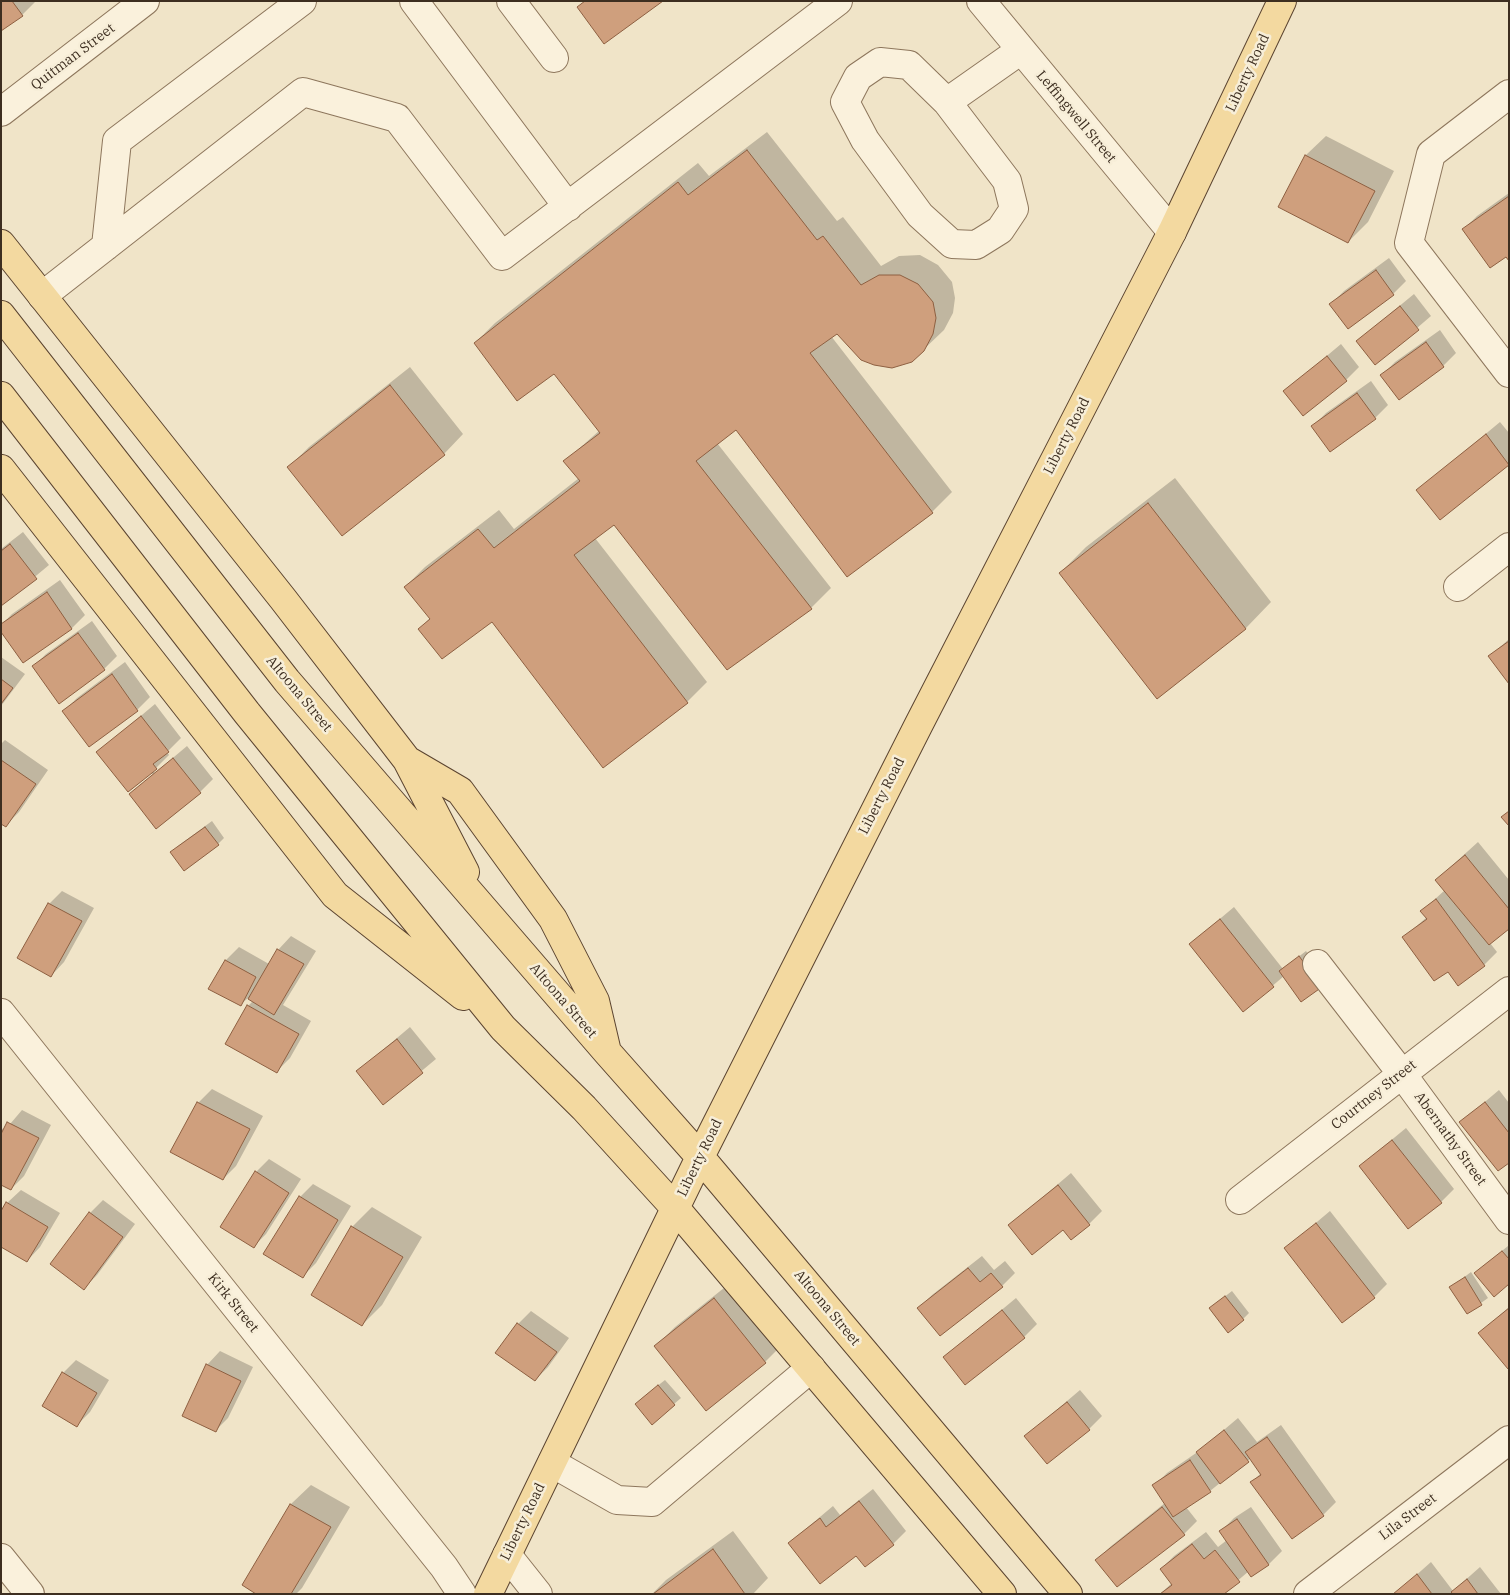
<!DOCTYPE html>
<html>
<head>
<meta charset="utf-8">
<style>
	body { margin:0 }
	#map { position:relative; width:1510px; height:1595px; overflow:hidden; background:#f0e4c8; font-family:"IBM Plex Serif",serif }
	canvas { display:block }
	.frame { position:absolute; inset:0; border:2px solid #3d2e20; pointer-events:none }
</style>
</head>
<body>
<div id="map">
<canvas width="1510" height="1595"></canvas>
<div class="frame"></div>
</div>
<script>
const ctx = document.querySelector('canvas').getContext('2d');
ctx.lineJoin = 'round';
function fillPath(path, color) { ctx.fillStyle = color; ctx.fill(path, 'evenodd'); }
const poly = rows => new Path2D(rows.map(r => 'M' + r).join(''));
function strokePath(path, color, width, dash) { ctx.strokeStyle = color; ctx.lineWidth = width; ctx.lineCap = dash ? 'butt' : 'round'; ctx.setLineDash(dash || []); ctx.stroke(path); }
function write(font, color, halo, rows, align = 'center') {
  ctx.font = font + ' "IBM Plex Serif",serif'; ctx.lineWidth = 5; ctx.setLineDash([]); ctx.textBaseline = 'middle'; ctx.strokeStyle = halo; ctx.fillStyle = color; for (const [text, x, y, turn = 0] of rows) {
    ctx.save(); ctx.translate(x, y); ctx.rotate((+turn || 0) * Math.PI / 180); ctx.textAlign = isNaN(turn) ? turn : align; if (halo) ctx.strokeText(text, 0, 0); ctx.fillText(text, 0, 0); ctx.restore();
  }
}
const shadow = poly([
	[1,1,35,1,35,2,22,15],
	[767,132,837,221,843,217,881,266,899,256,920,255,938,265,952,282,955,298,953,313,944,330,923,350,837,332,831,336,952,492,932,512,736,428,717,443,831,588,811,608,727,668,614,523,595,538,707,682,687,702,603,766,492,620,419,629,430,618,405,587,425,567,499,510,514,529,579,478,565,461,600,430,554,373,475,343,495,323,698,163,709,176],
	[1326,136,1394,171,1368,222,1348,242,1279,206,1306,155],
	[1509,193,1509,259,1464,229,1477,216],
	[1389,258,1406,281,1393,294,1331,304,1344,291],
	[1414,294,1431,316,1375,364,1357,341],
	[1440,330,1456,353,1443,366,1399,398,1382,375,1395,362],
	[1341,344,1359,367,1346,380,1285,391],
	[410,367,463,434,444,454,289,467,309,447],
	[1371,381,1388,405,1375,418,1313,426,1326,413],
	[1500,422,1509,433,1509,463,1440,518,1418,490],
	[1175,478,1271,602,1246,628,1157,697,1060,573,1086,547],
	[23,532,49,565,1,605,1,549],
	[60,580,85,615,72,628,23,661,1,625,12,614],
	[92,621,117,656,104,669,33,667,46,654],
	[1509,639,1509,682,1490,656],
	[1,657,25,674,1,706],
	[125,662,150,697,137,710,89,746,64,711,77,698],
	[155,704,181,738,167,752,169,755,153,771,155,773,187,746,213,779,200,792,130,795,153,774,98,752],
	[5,740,48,770,19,812,6,825,1,822,1,744],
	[212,821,224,838,218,844,178,846],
	[1478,842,1509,880,1509,927,1490,943,1497,952,1484,965,1448,970,1404,937,1427,917,1422,911,1445,890,1436,880],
	[62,891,94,908,64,962,51,976,49,904],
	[1234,907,1283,969,1306,951,1327,980,1284,976,1243,1011,1190,944],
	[291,936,316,951,283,1005,311,1021,290,1058,277,1071,248,1006,253,1001,248,998,240,1005,210,988,226,960,239,947,269,964,278,950],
	[410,1027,436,1059,383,1103,358,1071],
	[212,1089,263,1116,236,1166,223,1179,172,1152,198,1103],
	[1499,1090,1509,1103,1509,1161,1461,1122],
	[22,1110,51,1125,24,1176,11,1189,1,1184,1,1128,5,1130],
	[1406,1128,1454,1189,1441,1202,1360,1166],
	[269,1159,301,1179,266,1234,253,1247,256,1172],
	[1071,1173,1102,1211,1089,1224,1071,1238,1063,1228,1010,1225],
	[313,1184,351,1206,316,1263,303,1276,300,1197],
	[21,1190,60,1213,40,1247,27,1261,1,1213,7,1203],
	[103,1200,135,1224,97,1275,84,1288,90,1213],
	[372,1207,422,1237,382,1305,362,1325,352,1227],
	[1330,1211,1387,1284,1374,1297,1286,1248],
	[1508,1246,1509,1246,1509,1283,1482,1267],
	[982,1256,994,1270,1005,1261,1015,1273,1002,1286,919,1308,932,1295],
	[1471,1272,1488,1298,1467,1313,1451,1287],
	[734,1280,785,1342,765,1362,706,1409,656,1346,675,1327],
	[1232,1291,1249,1313,1243,1319,1210,1308],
	[1016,1298,1037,1324,1024,1337,945,1357],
	[1509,1307,1509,1366,1480,1333],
	[531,1311,569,1338,548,1367,535,1380,518,1324],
	[220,1351,253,1367,228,1418,215,1431,183,1415,207,1365],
	[76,1360,109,1380,90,1412,77,1425,63,1373],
	[665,1380,681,1398,652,1423,642,1398],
	[1080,1390,1102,1416,1089,1429,1026,1436],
	[1238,1418,1257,1442,1281,1425,1336,1502,1323,1515,1292,1538,1252,1482,1261,1473,1251,1458,1210,1491,1186,1507,1197,1521,1184,1534,1097,1560,1110,1547,1165,1503,1154,1486,1167,1473,1199,1451],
	[311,1485,350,1507,302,1588,296,1594,258,1594,244,1585,291,1504],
	[873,1489,906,1531,893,1544,856,1554,789,1543,833,1506,840,1515],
	[1251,1507,1282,1551,1269,1564,1252,1575,1249,1571,1222,1594,1160,1594,1172,1583,1161,1569,1174,1556,1206,1532,1218,1547,1227,1540,1221,1531,1234,1518],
	[733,1531,768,1578,753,1594,652,1594,666,1580],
	[1431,1562,1453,1591,1480,1567,1501,1594,1395,1594]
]);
const building = poly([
	[1,1,12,1,23,16,1,31,1,1],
	[585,1,663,1,604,44,577,7,585,1],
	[747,150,817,240,823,236,861,285,879,275,900,275,918,284,933,302,936,318,933,334,924,351,912,362,892,368,874,365,861,360,837,334,810,353,933,513,847,577,736,430,696,461,812,609,727,670,614,525,574,555,688,703,603,768,492,622,442,659,418,629,430,619,404,587,478,529,494,548,580,481,563,461,600,433,554,374,517,401,474,343,678,182,688,195,747,150],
	[1305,155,1375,191,1348,243,1278,207,1305,155],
	[1509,196,1509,261,1506,257,1490,268,1462,229,1509,196],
	[1376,270,1394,295,1348,329,1329,304,1376,270],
	[1400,306,1419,330,1375,365,1356,341,1400,306],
	[1426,342,1444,367,1399,400,1380,375,1426,342],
	[1327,356,1347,381,1303,416,1283,391,1327,356],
	[390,385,445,455,342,536,287,467,390,385],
	[1357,393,1376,419,1330,452,1311,426,1357,393],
	[1486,434,1509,465,1440,520,1416,490,1486,434],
	[1148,503,1246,629,1157,699,1059,573,1148,503],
	[10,544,37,579,1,606,1,551,10,544],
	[47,592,72,629,23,663,1,632,1,624,47,592],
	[78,633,105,670,59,704,32,666,78,633],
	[1509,641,1509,684,1488,656,1509,641],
	[112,674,138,711,89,747,62,711,112,674],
	[1,679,13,688,1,704,1,679],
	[141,716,169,752,153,764,157,769,128,792,96,752,141,716],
	[173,758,201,793,156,829,129,794,173,758],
	[1,760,36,784,6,827,1,824,1,760],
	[1509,811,1509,826,1501,817,1509,811],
	[205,827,219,845,184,871,170,852,205,827],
	[1465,855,1509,909,1509,929,1489,945,1435,880,1465,855],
	[1436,899,1485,966,1458,986,1448,972,1434,981,1402,937,1427,919,1420,911,1436,899],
	[48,903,82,921,51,977,17,958,48,903],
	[1220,919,1274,987,1243,1012,1189,944,1220,919],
	[277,949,304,964,274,1015,248,999,277,949],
	[1299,956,1322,987,1301,1002,1279,971,1299,956],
	[225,960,256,977,241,1006,208,989,225,960],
	[247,1005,299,1034,277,1073,225,1044,247,1005],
	[397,1039,423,1073,383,1105,356,1071,397,1039],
	[197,1102,250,1129,223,1180,170,1152,197,1102],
	[1485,1102,1509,1133,1509,1163,1498,1171,1459,1122,1485,1102],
	[7,1122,39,1138,11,1190,1,1185,1,1134,7,1122],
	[1392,1140,1442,1203,1408,1229,1359,1166,1392,1140],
	[255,1171,289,1193,254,1248,220,1227,255,1171],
	[1058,1185,1090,1225,1071,1240,1063,1230,1032,1255,1008,1225,1058,1185],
	[299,1196,338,1220,303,1278,263,1254,299,1196],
	[6,1202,48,1227,27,1262,1,1247,1,1211,6,1202],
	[89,1212,123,1237,84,1290,50,1264,89,1212],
	[1316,1223,1375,1298,1342,1323,1284,1248,1316,1223],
	[351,1226,403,1257,362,1326,311,1295,351,1226],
	[1502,1251,1509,1259,1509,1284,1494,1297,1474,1273,1502,1251],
	[968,1268,980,1282,991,1273,1003,1287,940,1336,917,1308,968,1268],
	[1465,1277,1482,1305,1467,1314,1449,1287,1465,1277],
	[1225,1296,1244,1320,1228,1333,1209,1308,1225,1296],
	[714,1298,766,1363,706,1411,654,1346,714,1298],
	[1509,1308,1509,1368,1508,1369,1478,1333,1509,1308],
	[1002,1310,1025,1338,965,1385,943,1357,1002,1310],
	[517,1323,557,1352,535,1381,495,1353,517,1323],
	[206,1364,241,1381,216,1432,182,1416,206,1364],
	[62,1372,97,1393,77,1427,42,1406,62,1372],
	[658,1385,675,1405,652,1425,635,1404,658,1385],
	[1067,1402,1090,1430,1047,1464,1024,1436,1067,1402],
	[1224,1430,1249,1462,1220,1484,1196,1452,1224,1430],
	[1267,1437,1324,1516,1292,1539,1250,1482,1261,1475,1245,1452,1267,1437],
	[1190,1460,1211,1492,1173,1517,1152,1485,1190,1460],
	[859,1501,894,1545,865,1567,856,1556,820,1584,788,1543,820,1518,826,1527,859,1501],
	[290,1504,331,1527,291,1594,256,1594,242,1585,290,1504],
	[1162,1507,1185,1535,1117,1587,1095,1560,1162,1507],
	[1237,1519,1269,1565,1251,1577,1219,1531,1237,1519],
	[1192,1544,1204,1559,1215,1550,1240,1582,1224,1594,1160,1594,1172,1585,1160,1569,1192,1544],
	[713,1549,745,1594,653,1594,713,1549],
	[1417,1574,1432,1594,1393,1594,1417,1574],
	[1467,1579,1478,1594,1453,1594,1451,1592,1467,1579]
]);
const minor = poly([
	[414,1,568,207],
	[511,1,554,58],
	[981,1,1172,232],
	[1509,94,1431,154,1409,243,1509,373],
	[947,102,909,65,880,62,858,77,845,102,865,140,920,215,952,244,976,245,1000,230,1014,209,1007,181,947,102,1021,50],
	[1,112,145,1],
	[106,246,117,141,302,1],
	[42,296,303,92,397,118,502,256,838,1],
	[1458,587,1509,547],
	[1317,964,1402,1074,1509,1220],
	[1,1013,444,1567,462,1594],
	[1240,1200,1509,991],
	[552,1463,617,1500,652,1502,811,1368],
	[507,1555,538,1594],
	[1,1558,30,1594],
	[1308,1594,1509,1440]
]);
const major = poly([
	[1,244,283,599,407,760,460,791,553,919,595,1001,606,1048],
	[1,315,287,681,607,1052,700,1157,1068,1594],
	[1,396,247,713,503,1028,584,1108,676,1209,1002,1594],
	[1,469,335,895,463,996],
	[407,760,465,872],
	[488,1594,700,1157,918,726,1172,232,1282,1]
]);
const streetNames = [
	["Quitman Street",73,57,-37],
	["Liberty Road",1248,73,-65],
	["Leffingwell Street",1076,117,50],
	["Liberty Road",1067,436,-63],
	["Altoona Street",299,694,50],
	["Liberty Road",882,796,-63],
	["Altoona Street",563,1001,49],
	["Courtney Street",1374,1095,-38],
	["Abernathy Street",1450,1139,54],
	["Liberty Road",700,1158,-64],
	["Kirk Street",233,1303,51],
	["Altoona Street",827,1308,50],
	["Lila Street",1408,1517,-37],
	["Liberty Road",523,1522,-64]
];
fillPath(shadow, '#0003');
fillPath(building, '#cf9f7d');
strokePath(building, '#8d5f41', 1);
strokePath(minor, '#8d765c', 30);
strokePath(major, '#5b4430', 30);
strokePath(minor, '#faf1dc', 28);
strokePath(major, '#f3d9a0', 28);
write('14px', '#3d2e20', '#f7eed8', streetNames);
</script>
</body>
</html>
